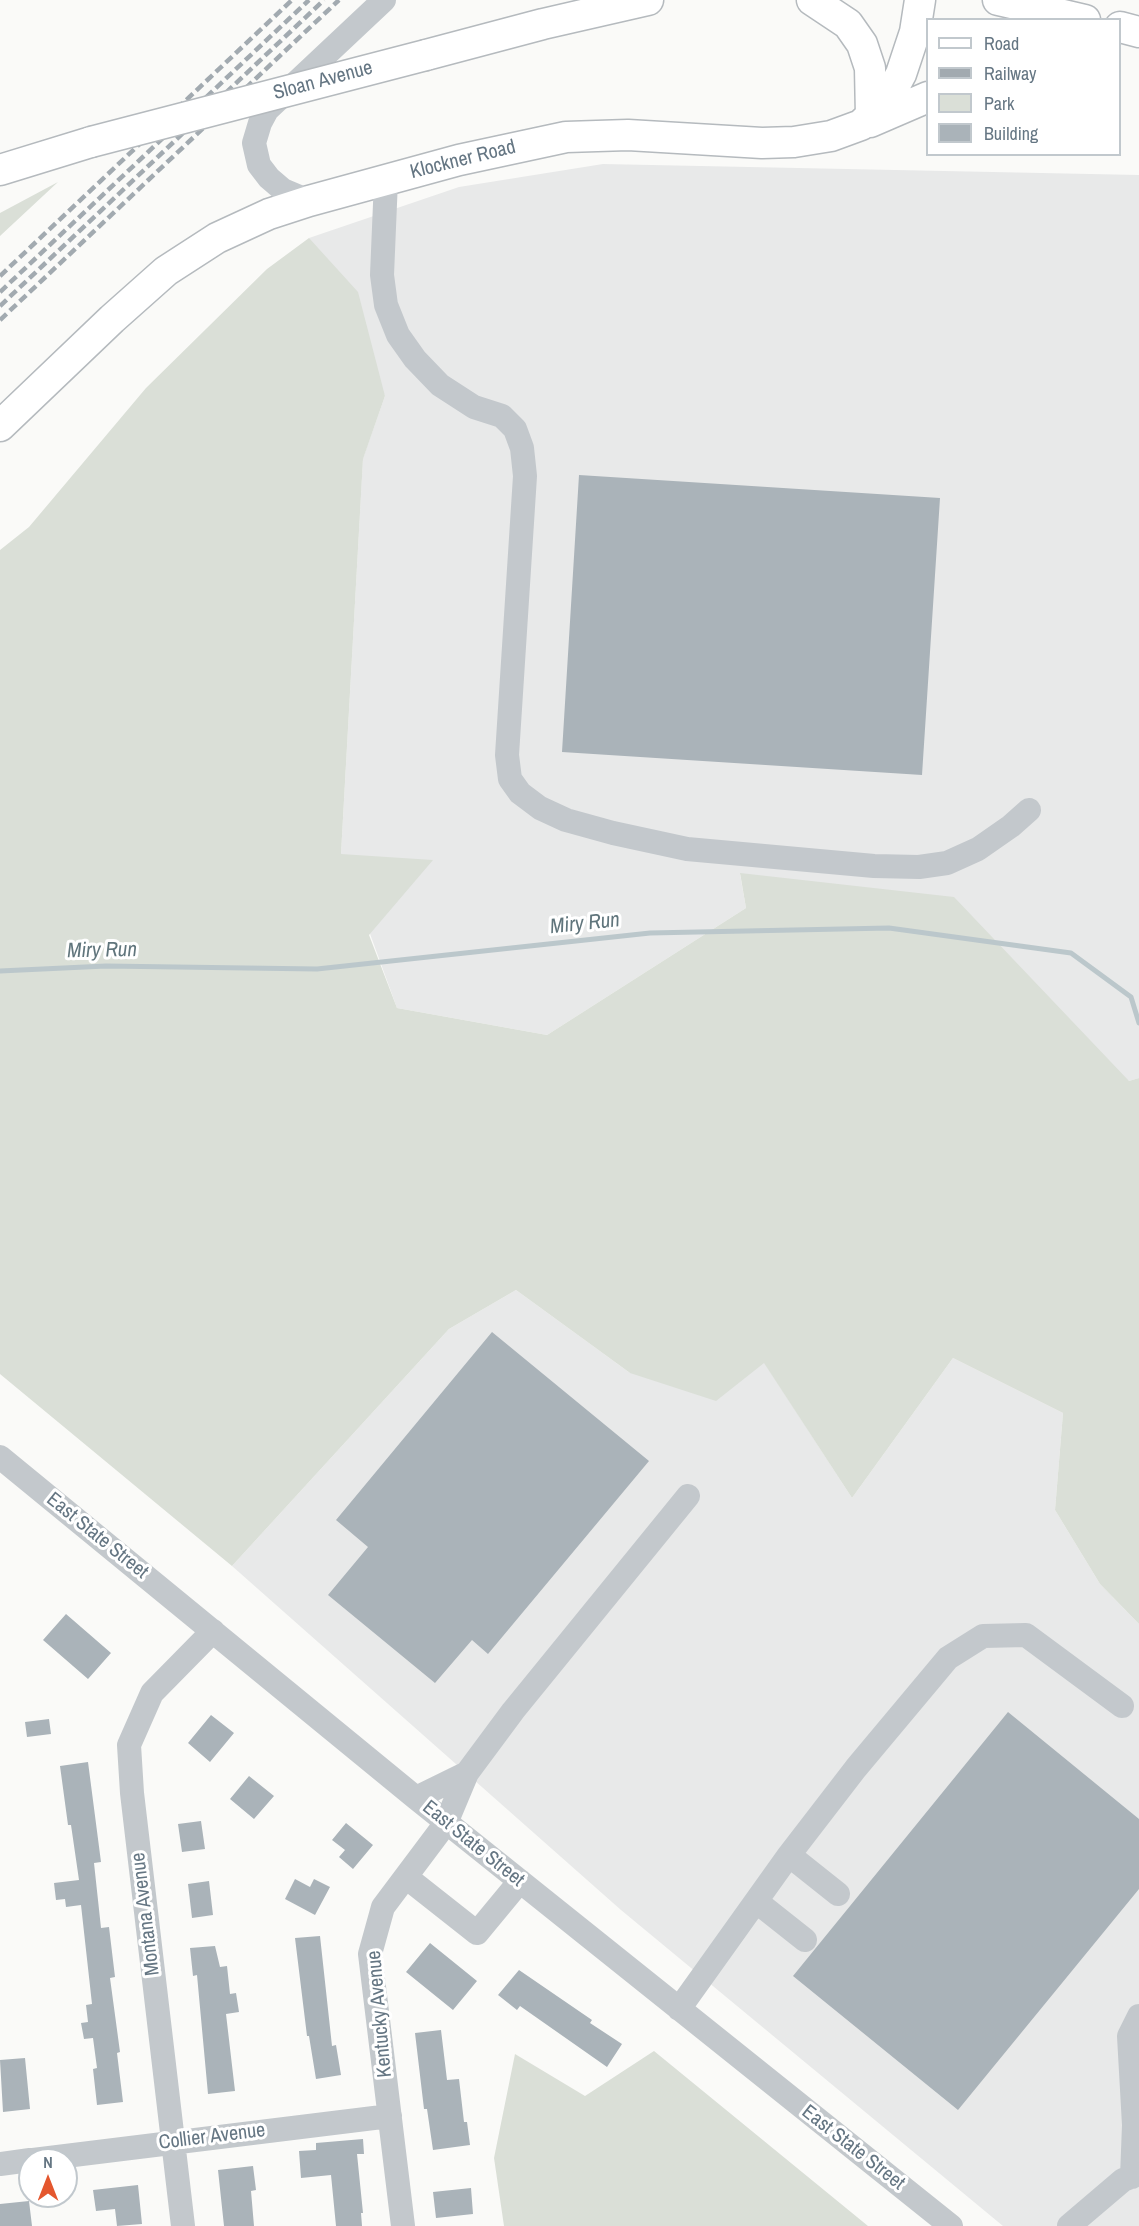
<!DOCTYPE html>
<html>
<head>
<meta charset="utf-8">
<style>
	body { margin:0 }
	#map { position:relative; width:1139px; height:2226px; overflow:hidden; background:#fafaf8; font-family:"Archivo Narrow",sans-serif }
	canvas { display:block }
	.legend { position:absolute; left:926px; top:18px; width:195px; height:138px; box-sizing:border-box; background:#fff; border:2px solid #c1c8cd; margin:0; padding:8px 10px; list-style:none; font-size:18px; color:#657683 }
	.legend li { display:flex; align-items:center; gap:12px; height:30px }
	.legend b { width:30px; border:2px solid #c1c8cd }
	.north { position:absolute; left:18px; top:2148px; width:60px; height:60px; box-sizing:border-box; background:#fff; border:2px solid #c1c8cd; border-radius:50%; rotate:0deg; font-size:16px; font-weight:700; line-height:24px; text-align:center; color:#657683 }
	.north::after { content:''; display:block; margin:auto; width:21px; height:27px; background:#e4572e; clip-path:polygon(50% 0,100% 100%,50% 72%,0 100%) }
</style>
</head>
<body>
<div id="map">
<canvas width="1139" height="2226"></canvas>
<ul class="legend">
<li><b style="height:8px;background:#fff"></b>Road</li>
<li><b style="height:8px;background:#a2aab0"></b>Railway</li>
<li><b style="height:16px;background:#dadfd7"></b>Park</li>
<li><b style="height:16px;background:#aab3b9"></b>Building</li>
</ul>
<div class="north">N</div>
</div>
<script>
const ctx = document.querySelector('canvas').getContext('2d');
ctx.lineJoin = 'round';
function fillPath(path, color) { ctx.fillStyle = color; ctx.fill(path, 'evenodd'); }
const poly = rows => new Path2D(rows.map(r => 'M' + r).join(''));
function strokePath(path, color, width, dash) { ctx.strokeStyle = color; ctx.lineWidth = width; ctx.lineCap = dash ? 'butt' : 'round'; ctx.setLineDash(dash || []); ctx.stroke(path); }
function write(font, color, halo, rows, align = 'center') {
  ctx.font = font + ' "Archivo Narrow",sans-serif'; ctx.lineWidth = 6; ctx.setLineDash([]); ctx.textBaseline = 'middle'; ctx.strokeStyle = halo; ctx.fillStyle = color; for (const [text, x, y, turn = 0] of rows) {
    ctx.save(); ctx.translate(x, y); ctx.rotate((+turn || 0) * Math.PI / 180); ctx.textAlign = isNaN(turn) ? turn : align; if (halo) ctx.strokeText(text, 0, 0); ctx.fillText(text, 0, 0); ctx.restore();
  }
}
const built = poly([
	[603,164,1139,175,1139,1078,1129,1081,740,874,746,908,547,1035,397,1008,341,854,363,458,385,396,309,238,459,187],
	[516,1290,630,1373,764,1362,852,1498,953,1358,1063,1413,1055,1510,1100,1584,1139,1624,1139,2226,1003,2226,621,1910,232,1566,449,1329]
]);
const green = poly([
	[58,182,0,236,0,213],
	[309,238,358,292,385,396,363,459,341,854,433,860,369,935,397,1008,547,1035,746,908,740,873,954,897,1129,1081,1139,1078,1139,1624,1100,1584,1055,1510,1063,1413,953,1358,852,1498,764,1363,716,1401,630,1373,516,1290,449,1329,232,1566,0,1374,0,550,29,527,146,388,267,269],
	[654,2051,868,2226,504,2226,494,2158,515,2054,585,2096]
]);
const stream = poly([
	[0,971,106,966,317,969,650,933,889,928,1071,953,1131,997,1139,1023]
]);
const building = poly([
	[579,475,940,498,922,775,562,752],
	[492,1332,649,1461,488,1654,472,1640,435,1683,328,1595,368,1547,336,1520],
	[66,1614,111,1653,88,1679,43,1640],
	[1008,1712,1139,1819,1139,1889,958,2110,793,1976],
	[211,1715,234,1733,210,1762,188,1743],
	[49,1719,51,1734,27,1737,25,1722],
	[88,1762,101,1862,94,1863,101,1928,109,1927,115,1977,110,1978,120,2052,117,2053,123,2102,97,2105,93,2069,97,2068,93,2038,84,2039,81,2023,88,2022,86,2005,92,2004,81,1905,66,1907,65,1899,56,1900,54,1883,79,1880,71,1825,68,1825,60,1766],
	[249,1776,274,1796,254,1819,230,1799],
	[201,1821,205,1849,182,1852,178,1824],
	[346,1823,373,1845,353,1869,339,1857,345,1850,332,1840],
	[295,1879,310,1887,314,1879,330,1887,315,1915,285,1899],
	[209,1881,213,1915,192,1918,188,1884],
	[320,1936,332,2046,336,2045,341,2075,316,2079,309,2036,307,2036,295,1938],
	[430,1943,477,1981,453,2010,406,1972],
	[215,1946,220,1967,227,1966,230,1994,236,1993,239,2012,226,2014,235,2091,208,2094,197,1975,193,1976,190,1948],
	[519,1970,592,2020,590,2023,622,2044,607,2067,520,2006,517,2010,498,1995],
	[441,2030,447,2080,459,2079,464,2122,467,2122,470,2145,433,2150,427,2109,424,2109,415,2033],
	[25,2058,30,2109,3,2112,0,2060],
	[363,2139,364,2154,357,2154,363,2213,361,2213,362,2226,336,2226,331,2175,301,2178,299,2151,316,2150,316,2143],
	[253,2166,256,2190,251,2191,254,2226,224,2226,218,2170],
	[138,2185,142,2224,117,2226,115,2209,96,2211,93,2190],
	[471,2188,473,2214,436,2218,433,2192],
	[29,2201,32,2226,0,2226,0,2204]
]);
const minor = poly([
	[386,180,382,275,386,305,398,335,415,359,440,385,474,407,502,416,515,429,522,448,525,476,507,755,510,779,520,793,540,808,566,820,613,833,687,849,874,866,919,867,947,863,978,849,1011,826,1029,810],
	[309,201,283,190,269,178,259,165,254,143,260,123,267,110,384,0],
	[0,1457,416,1798,951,2226],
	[416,1798,467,1773,513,1711,688,1496],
	[789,1855,838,1894],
	[406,1877,477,1933,520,1881],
	[757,1902,805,1940],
	[679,2009,789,1855,856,1768,948,1658,983,1636,1026,1635,1122,1706],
	[33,2160,390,2116],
	[0,2164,30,2160],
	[1132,2177,1134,2125,1129,2036,1139,2016],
	[183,2226,132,1793,129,1745,152,1693,213,1631],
	[403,2226,370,1954,383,1907,446,1823,467,1773],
	[1069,2226,1123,2180,1139,2174]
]);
const major = poly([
	[812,0,848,24,862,44,870,68,871,117],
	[998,0,1085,20],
	[1120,27,1139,32],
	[426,55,543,24,648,0],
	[870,122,928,97],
	[0,170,91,142],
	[0,426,112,319,166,271,217,238,269,214,309,201,459,160,566,137,628,135,762,143,794,142,831,136,861,125,887,100,901,74,915,32,920,0]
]);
const rail = poly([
	[0,276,292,0],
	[0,292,309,0],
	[0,306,324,0],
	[0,320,339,0]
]);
const majorBridge = poly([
	[91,142,426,55]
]);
const streetNames = [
	["Sloan Avenue",323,81,-15],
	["Klockner Road",463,160,-14],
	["East State Street",97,1536,39],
	["East State Street",473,1844,39],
	["Montana Avenue",146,1914,-97],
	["Kentucky Avenue",380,2014,-95],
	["Collier Avenue",212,2137,-7],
	["East State Street",853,2148,38]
];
const waterNames = [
	["Miry Run",585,924,-6],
	["Miry Run",102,951,-1]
];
fillPath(built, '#e8e9e9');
fillPath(green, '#dadfd7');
strokePath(stream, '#bbc7cb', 5);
fillPath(building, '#aab3b9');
strokePath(major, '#b5babe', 33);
strokePath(minor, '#c3c8cc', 24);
strokePath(major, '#fff', 30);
strokePath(rail, '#a2aab0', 4.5, [9, 4.5]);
strokePath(majorBridge, '#b5babe', 33, []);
strokePath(majorBridge, '#fff', 30);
write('20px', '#657683', '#fff', streetNames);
write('italic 21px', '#60757c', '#fff', waterNames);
</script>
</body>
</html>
